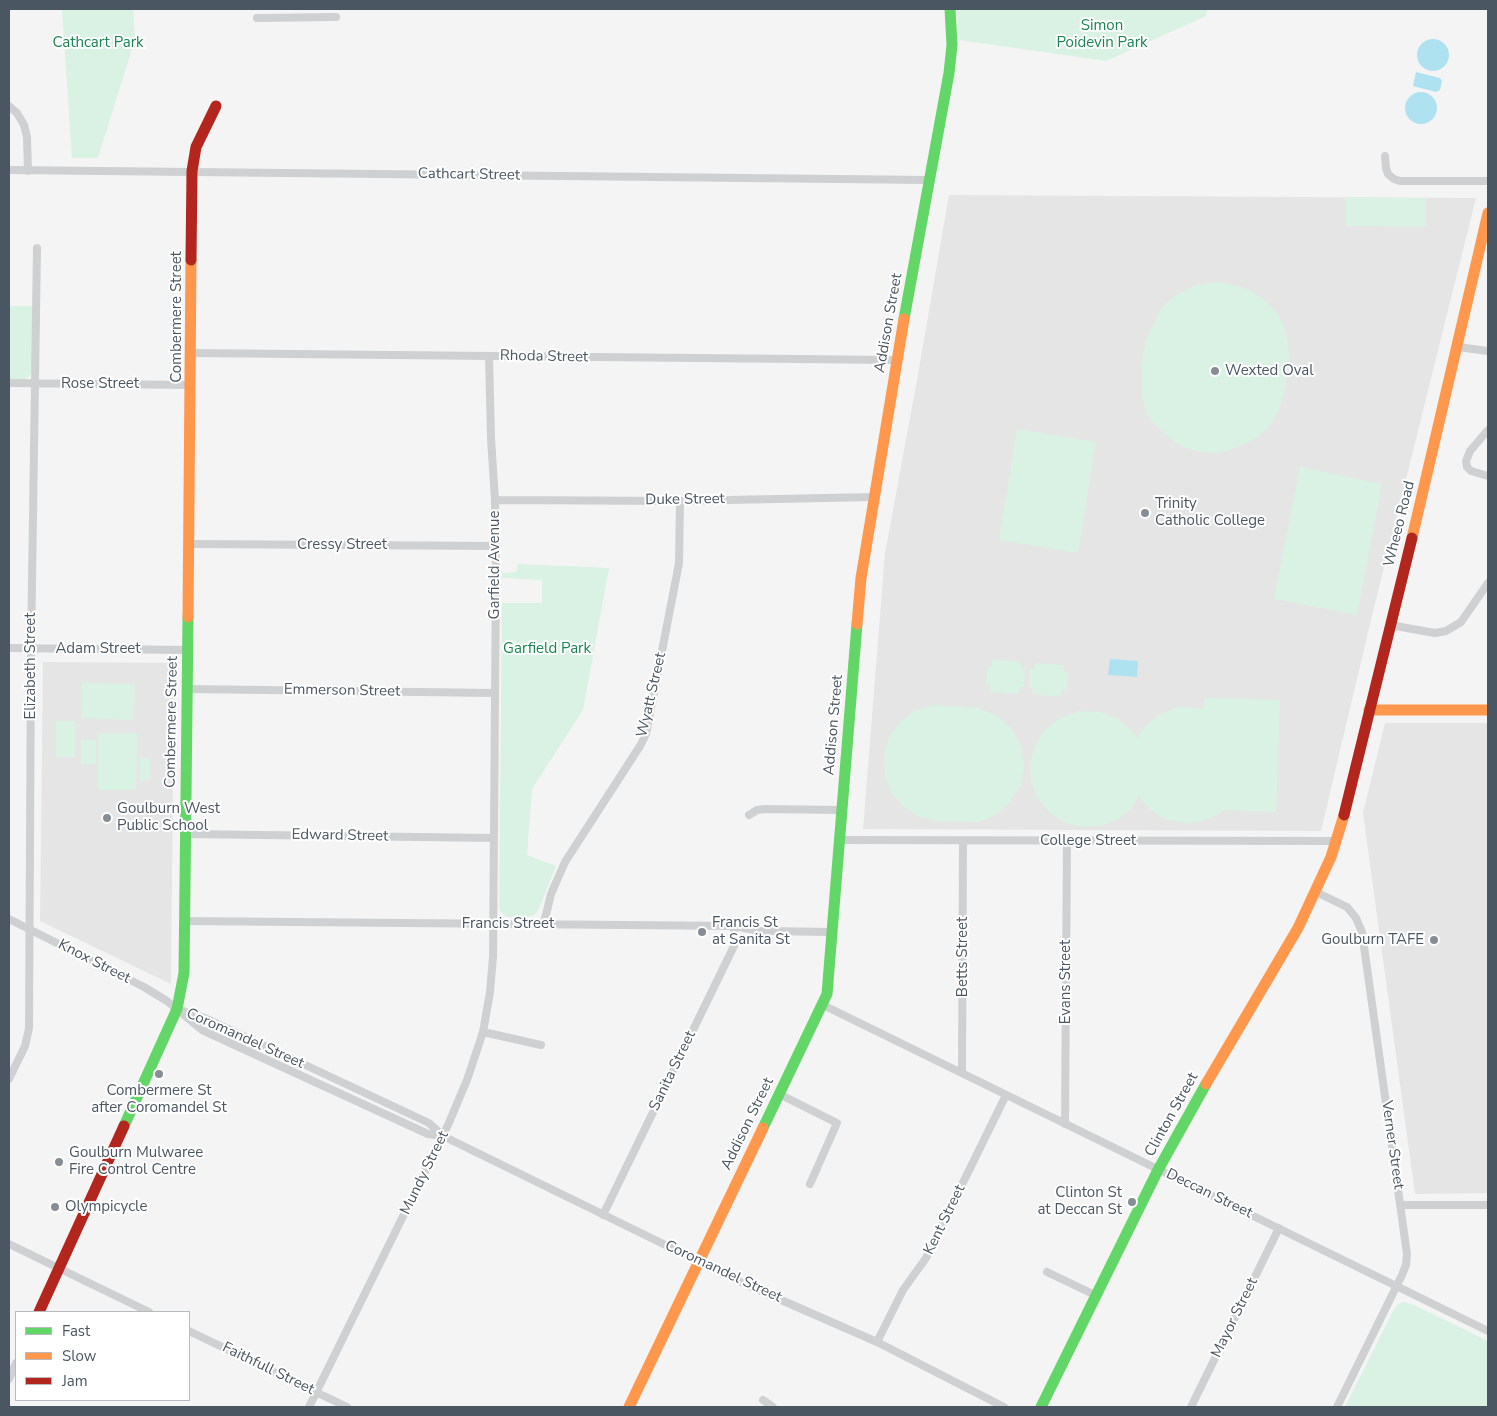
<!DOCTYPE html>
<html>
<head>
<meta charset="utf-8">
<style>
	body { margin:0 }
	#map { position:relative; width:1497px; height:1416px; overflow:hidden; background:#f4f4f4; font-family:"Nunito Sans",sans-serif }
	canvas { display:block }
	.frame { position:absolute; inset:0; border:10px solid #4a5661; pointer-events:none }
	.legend { position:absolute; left:15px; top:1311px; width:175px; height:90px; box-sizing:border-box; background:#fff; border:1px solid #b7bbc0; margin:0; padding:6px 9px; list-style:none; font-size:15px; color:#4a5661 }
	.legend li { display:flex; align-items:center; gap:10px; height:25px }
	.legend b { width:25px; border:1px solid #b7bbc0 }
</style>
</head>
<body>
<div id="map">
<canvas width="1497" height="1416"></canvas>
<div class="frame"></div>
<ul class="legend">
<li><b style="height:6px;background:#63d668"></b>Fast</li>
<li><b style="height:6px;background:#ff974d"></b>Slow</li>
<li><b style="height:6px;background:#b3261e"></b>Jam</li>
</ul>
</div>
<script>
const ctx = document.querySelector('canvas').getContext('2d');
ctx.lineJoin = 'round';
function fillPath(path, color) { ctx.fillStyle = color; ctx.fill(path, 'evenodd'); }
const poly = rows => new Path2D(rows.map(r => 'M' + r).join(''));
function strokePath(path, color, width, dash) { ctx.strokeStyle = color; ctx.lineWidth = width; ctx.lineCap = dash ? 'butt' : 'round'; ctx.setLineDash(dash || []); ctx.stroke(path); }
function write(font, color, halo, rows, align = 'center') {
  ctx.font = font + ' "Nunito Sans",sans-serif'; ctx.lineWidth = 4; ctx.setLineDash([]); ctx.textBaseline = 'middle'; ctx.strokeStyle = halo; ctx.fillStyle = color; for (const [text, x, y, turn = 0] of rows) {
    ctx.save(); ctx.translate(x, y); ctx.rotate((+turn || 0) * Math.PI / 180); ctx.textAlign = isNaN(turn) ? turn : align; if (halo) ctx.strokeText(text, 0, 0); ctx.fillText(text, 0, 0); ctx.restore();
  }
}
const education = poly([
	[949,195,1476,198,1370,624,1321,831,863,829,885,553,917,380],
	[43,662,174,663,171,984,40,921],
	[1385,723,1488,723,1488,1193,1415,1194,1363,813]
]);
const green = poly([
	[62,9,133,9,135,39,98,158,72,158],
	[957,9,1207,9,1206,16,1106,61,959,40],
	[1346,197,1426,198,1426,227,1346,226],
	[1219,282,1241,287,1251,291,1266,301,1277,313,1284,326,1288,341,1289,363,1285,390,1279,409,1271,424,1262,433,1253,440,1230,450,1217,453,1201,452,1188,449,1173,441,1153,423,1146,412,1142,397,1142,366,1144,349,1149,334,1158,313,1165,304,1175,296,1196,285],
	[9,306,32,306,32,372,29,377,24,380,9,379],
	[1017,429,1096,442,1078,553,999,540],
	[1300,467,1382,484,1357,615,1274,599],
	[518,564,609,568,583,710,532,789,527,855,556,866,538,911,534,915,528,917,507,917,500,911,499,905,502,603,542,603,542,580,502,578,502,573,517,572],
	[992,660,1021,662,1021,668,1025,669,1024,687,1019,687,1019,694,990,692,990,685,986,685,988,666,992,666],
	[1035,663,1064,665,1063,671,1068,672,1066,690,1061,690,1061,697,1032,694,1033,688,1029,688,1030,669,1035,669],
	[82,683,135,684,134,720,81,718],
	[1205,698,1280,700,1276,812,1224,810,1217,815,1200,822,1182,823,1165,819,1149,809,1139,796,1132,808,1118,819,1101,826,1083,827,1065,823,1050,813,1038,799,1031,782,1030,763,1035,746,1045,730,1060,718,1079,711,1100,712,1118,719,1134,733,1137,738,1144,727,1160,714,1179,707,1199,708,1204,710],
	[933,705,977,708,996,715,1011,728,1021,746,1024,766,1020,786,1009,803,995,815,979,822,936,821,918,816,903,806,891,792,885,775,884,757,888,739,898,724,914,711],
	[56,721,75,721,75,757,56,757],
	[98,733,137,733,136,790,98,790],
	[81,740,96,740,96,764,81,764],
	[140,758,150,758,150,780,140,781],
	[1405,1302,1414,1305,1488,1341,1488,1407,1345,1407,1393,1311,1398,1304]
]);
const water = poly([
	'1417 55a16 16 0 1 1 32 0a16 16 0 1 1-32 0Z',
	[1416,72,1440,78,1442,81,1440,90,1436,92,1413,86],
	'1405 108a16 16 0 1 1 32 0a16 16 0 1 1-32 0Z',
	[1110,659,1138,661,1137,677,1108,675]
]);
const street = poly([
	[257,18,336,17],
	[9,106,17,113,24,125,27,137,28,171],
	[1385,156,1386,168,1388,174,1394,179,1400,181,1488,181],
	[9,170,929,180],
	[1458,347,1488,351],
	[191,353,897,360],
	[9,383,191,385],
	[1488,430,1470,451,1466,461,1467,467,1471,471,1488,476],
	[495,500,680,501,874,497],
	[189,544,496,546],
	[1390,625,1435,633,1446,631,1461,622,1488,583],
	[9,648,188,650],
	[188,689,495,693],
	[749,815,757,810,765,809,841,810],
	[185,834,494,838],
	[839,840,1336,841],
	[1316,892,1347,907,1356,918,1362,932,1407,1254,1406,1265,1402,1275,1337,1407],
	[9,919,144,987,167,1001,202,1030,428,1134,443,1136],
	[184,921,734,926,760,931,832,932],
	[544,923,551,894,565,862,640,746,646,734,679,563,680,501],
	[823,1005,1488,1331],
	[177,1009,205,1018,429,1123,443,1136,747,1285,877,1342,1004,1407],
	[483,1032,541,1045],
	[962,1073,963,841],
	[9,1079,25,1046,29,1028,31,649,37,248],
	[779,1094,837,1123,810,1184],
	[1065,1124,1067,841],
	[1400,1205,1488,1205],
	[603,1215,734,946,734,926],
	[9,1244,149,1312],
	[1047,1272,1095,1295],
	[189,1331,347,1407],
	[877,1342,903,1290,926,1258,1006,1095],
	[9,1379,16,1363],
	[763,1400,773,1407],
	[309,1407,448,1125,467,1080,483,1032,490,992,493,957,496,573,495,500,491,438,489,356],
	[1191,1407,1279,1228]
]);
const fast = poly([
	[904,319,949,73,952,45,950,9],
	[124,1126,177,1009,184,973,188,617],
	[763,1128,827,994,857,624],
	[1041,1407,1158,1170,1206,1084]
]);
const slow = poly([
	[1412,538,1488,213],
	[188,617,191,260],
	[857,624,861,578,904,319],
	[1369,710,1488,710],
	[1206,1084,1298,928,1331,857,1344,815],
	[629,1407,763,1128]
]);
const jam = poly([
	[191,260,192,171,196,147,216,106],
	[1344,815,1412,538],
	[39,1312,124,1126]
]);
const markers = [
	[1215,371,5,"#868d94"],
	[1145,513,5,"#868d94"],
	[107,818,5,"#868d94"],
	[702,932,5,"#868d94"],
	[1434,940,5,"#868d94"],
	[159,1074,5,"#868d94"],
	[59,1162,5,"#868d94"],
	[1132,1202,5,"#868d94"],
	[55,1207,5,"#868d94"]
];
const parkNames = [
	["Simon",1102,26],
	["Poidevin Park",1102,43],
	["Cathcart Park",98,43],
	["Garfield Park",547,649]
];
const streetNames = [
	["Cathcart Street",469,175,1],
	["Combermere Street",177,317,-90],
	["Addison Street",889,323,-80],
	["Rhoda Street",544,357,1],
	["Rose Street",100,384],
	["Duke Street",685,500,-1],
	["Wheeo Road",1400,524,-76],
	["Cressy Street",342,545],
	["Garfield Avenue",495,565,-90],
	["Adam Street",98,649],
	["Elizabeth Street",31,666,-90],
	["Emmerson Street",342,691,1],
	["Wyatt Street",652,695,-77],
	["Combermere Street",172,722,-89],
	["Addison Street",834,725,-85],
	["Edward Street",340,836,1],
	["College Street",1088,841],
	["Francis Street",508,924],
	["Betts Street",963,957,-90],
	["Knox Street",94,962,27],
	["Evans Street",1066,982,-90],
	["Coromandel Street",245,1039,24],
	["Sanita Street",673,1071,-64],
	["Clinton Street",1172,1115,-61],
	["Addison Street",748,1124,-64],
	["Verner Street",1392,1145,82],
	["Mundy Street",425,1173,-64],
	["Deccan Street",1209,1194,26],
	["Kent Street",945,1220,-64],
	["Coromandel Street",723,1272,25],
	["Mayor Street",1235,1318,-64],
	["Faithfull Street",268,1369,26]
];
const poiNames = [
	["Wexted Oval",1225,371],
	["Trinity",1155,504],
	["Catholic College",1155,521],
	["Goulburn West",117,809],
	["Public School",117,826],
	["Francis St",712,923],
	["at Sanita St",712,940],
	["Goulburn TAFE",1424,940,"right"],
	["Combermere St",159,1091,"center"],
	["after Coromandel St",159,1108,"center"],
	["Goulburn Mulwaree",69,1153],
	["Fire Control Centre",69,1170],
	["Clinton St",1122,1193,"right"],
	["at Deccan St",1122,1210,"right"],
	["Olympicycle",65,1207]
];
fillPath(education, '#e6e5e6');
fillPath(green, '#d9f2e3');
fillPath(water, '#aee2f0');
strokePath(street, '#ced0d2', 8);
strokePath(fast, '#63d668', 11);
strokePath(slow, '#ff974d', 11);
strokePath(jam, '#b3261e', 11);
for (const [x, y, r, color] of markers) { const dot = new Path2D(); dot.arc(x, y, r, 0, 2 * Math.PI); ctx.fillStyle = color; ctx.fill(dot); strokePath(dot, '#fff', 2); }
write('15px', '#17864f', '#fff', parkNames);
write('15px', '#4a5661', '#fff', streetNames);
write('15px', '#4a5661', '#fff', poiNames, 'left');
</script>
</body>
</html>
